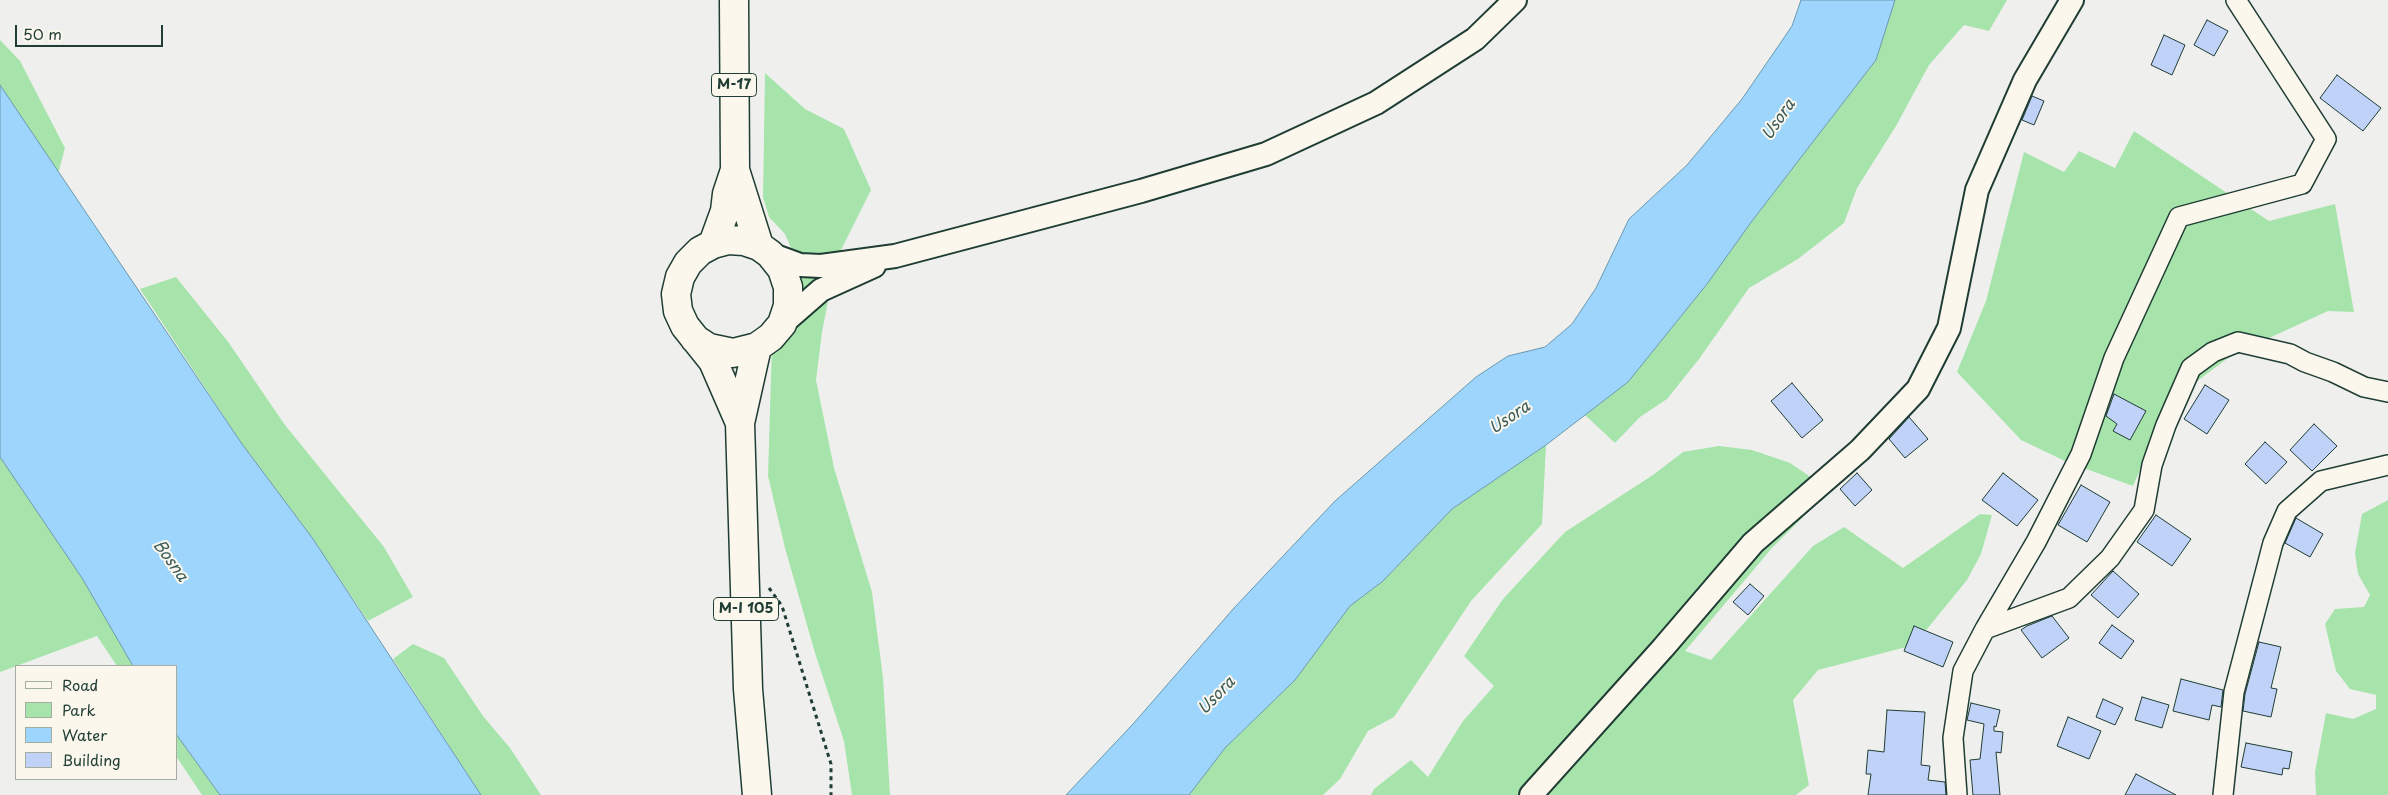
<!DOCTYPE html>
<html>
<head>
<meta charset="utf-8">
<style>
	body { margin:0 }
	#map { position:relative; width:2388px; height:795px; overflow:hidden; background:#eff0ee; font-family:"Playpen Sans",sans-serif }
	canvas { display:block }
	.legend { position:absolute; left:15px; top:665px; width:162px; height:115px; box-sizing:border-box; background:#fbf7ec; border:1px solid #a3ada2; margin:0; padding:6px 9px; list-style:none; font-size:15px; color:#1f3d34 }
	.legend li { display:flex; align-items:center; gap:10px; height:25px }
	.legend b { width:25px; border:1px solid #a3ada2 }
	.scale { position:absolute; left:15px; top:25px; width:148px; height:22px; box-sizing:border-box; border:2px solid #1f3d34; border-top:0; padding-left:6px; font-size:15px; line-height:18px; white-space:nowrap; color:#1f3d34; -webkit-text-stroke:4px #fbf7ec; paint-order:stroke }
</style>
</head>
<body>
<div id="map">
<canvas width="2388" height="795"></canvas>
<ul class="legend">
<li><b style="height:6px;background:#fbf7ec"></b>Road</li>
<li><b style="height:14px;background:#a7e4ab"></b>Park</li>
<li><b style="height:14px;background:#9ed5fd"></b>Water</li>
<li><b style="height:14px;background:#c1d2f8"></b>Building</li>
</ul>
<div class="scale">50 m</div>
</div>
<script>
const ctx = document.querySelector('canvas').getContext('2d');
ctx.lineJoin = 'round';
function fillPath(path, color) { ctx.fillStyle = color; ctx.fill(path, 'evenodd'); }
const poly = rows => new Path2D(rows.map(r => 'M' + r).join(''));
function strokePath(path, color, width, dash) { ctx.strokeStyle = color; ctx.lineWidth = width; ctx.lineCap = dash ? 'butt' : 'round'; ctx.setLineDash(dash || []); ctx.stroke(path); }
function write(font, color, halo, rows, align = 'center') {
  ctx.font = font + ' "Playpen Sans",sans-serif'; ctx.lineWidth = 4; ctx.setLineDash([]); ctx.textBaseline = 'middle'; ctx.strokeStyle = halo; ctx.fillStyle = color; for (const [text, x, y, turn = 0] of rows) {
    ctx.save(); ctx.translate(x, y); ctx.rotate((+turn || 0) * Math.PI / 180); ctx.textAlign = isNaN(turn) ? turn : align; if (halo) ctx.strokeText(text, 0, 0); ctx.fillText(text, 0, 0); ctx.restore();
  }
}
const green = poly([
	[1895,0,2007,0,1989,31,1964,25,1929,65,1896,126,1857,188,1844,223,1798,259,1749,288,1699,359,1667,399,1640,417,1615,443,1585,415,1628,382,1707,284,1752,221,1876,60],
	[0,40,20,61,65,148,58,174,0,85],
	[765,73,805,109,844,129,871,190,836,260,822,332,816,380,834,468,872,592,883,678,890,795,852,795,844,741,815,653,785,548,768,476,772,344,797,262,785,234,769,217,763,197],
	[2134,131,2269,221,2335,204,2354,312,2328,311,2232,355,2192,385,2165,413,2133,486,2067,462,2021,440,1957,372,1986,301,2024,152,2064,172,2079,151,2115,168],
	[176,277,229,343,285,425,384,547,413,597,368,621,313,539,242,444,140,289],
	[1546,445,1542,524,1471,601,1394,717,1368,731,1340,779,1323,795,1189,795,1225,748,1295,680,1350,606,1383,581,1452,509],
	[1719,446,1752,450,1790,463,1830,490,1772,548,1685,651,1711,660,1813,546,1844,527,1903,568,1980,514,1992,515,1981,554,1967,580,1914,645,1818,670,1793,700,1809,785,1796,795,1371,795,1374,789,1411,760,1428,777,1463,721,1494,686,1464,656,1503,599,1565,532,1653,475,1683,452],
	[0,457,82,578,133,666,117,666,97,636,0,672],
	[2388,500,2388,795,2316,795,2315,772,2326,713,2353,719,2376,709,2376,695,2350,689,2336,671,2325,624,2335,609,2364,607,2370,595,2358,574,2355,553,2362,514],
	[413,644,444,658,483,716,510,748,541,795,481,795,393,659],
	[176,734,220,795,202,795,176,756]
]);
const water = poly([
	[1801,0,1895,0,1876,60,1752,221,1707,284,1628,382,1546,445,1452,509,1383,581,1350,606,1295,680,1225,748,1189,795,1066,795,1133,724,1234,608,1335,501,1476,377,1508,356,1545,347,1572,324,1596,288,1629,219,1687,165,1742,99,1792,26,1801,0],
	[0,85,242,444,313,539,481,795,220,795,176,734,176,666,133,666,82,578,0,457,0,85]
]);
const building = poly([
	[2207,20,2228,31,2214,56,2194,45,2207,20],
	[2164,35,2185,45,2172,75,2151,65,2164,35],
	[2337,75,2381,108,2363,131,2320,98,2337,75],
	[2032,96,2044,101,2034,125,2022,120,2032,96],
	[1792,383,1823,420,1802,438,1771,401,1792,383],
	[2205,385,2229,400,2207,434,2184,419,2205,385],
	[2114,394,2146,411,2130,440,2113,431,2117,424,2106,416,2114,394],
	[1909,417,1928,439,1905,458,1889,439,1909,417],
	[2314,424,2337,446,2312,471,2290,450,2314,424],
	[2265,442,2287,462,2266,484,2245,464,2265,442],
	[1857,473,1872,490,1855,506,1840,489,1857,473],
	[2003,473,2038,500,2017,526,1982,500,2003,473],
	[2081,485,2110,502,2087,542,2058,525,2081,485],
	[2156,515,2191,539,2172,566,2137,542,2156,515],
	[2296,518,2323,534,2310,557,2285,543,2296,518],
	[2113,571,2139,594,2118,618,2091,595,2113,571],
	[1750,584,1764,596,1748,615,1733,602,1750,584],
	[2052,616,2069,638,2042,658,2021,630,2027,626,2052,616],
	[2112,625,2134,641,2121,659,2099,643,2112,625],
	[1914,626,1953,642,1943,667,1904,651,1914,626],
	[2259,642,2281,647,2271,688,2277,689,2271,717,2243,711,2245,694,2259,642],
	[2181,679,2223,690,2221,707,2212,705,2209,720,2173,711,2181,679],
	[2142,697,2169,705,2162,728,2135,720,2142,697],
	[2103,699,2123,708,2115,725,2096,717,2103,699],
	[1971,703,2000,710,1996,727,1994,726,1994,731,2003,732,2001,753,1996,752,2000,795,1973,795,1970,760,1980,759,1984,724,1967,720,1971,703],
	[1887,710,1925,712,1921,765,1930,766,1928,780,1945,782,1946,795,1868,795,1871,774,1866,774,1868,750,1884,752,1887,710],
	[2068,717,2101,731,2089,759,2057,746,2068,717],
	[2246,743,2292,752,2289,769,2283,768,2282,775,2241,767,2246,743],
	[2136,774,2176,795,2125,795,2136,774]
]);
const path = poly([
	[769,588,782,606,831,764,831,795]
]);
const minor = poly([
	[1985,629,2036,542,2081,454,2114,358,2179,217,2302,184,2326,139,2236,0],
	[1957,795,1953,738,1963,671,1985,629,2069,598,2110,558,2144,510,2152,465,2166,425,2191,368,2213,352,2238,342,2290,354,2305,362,2333,372,2364,387,2388,392],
	[2223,795,2234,692,2273,543,2287,511,2321,481,2388,465]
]);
const tertiary = poly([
	[770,254,800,265,821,266,895,256,1141,191,1266,154,1376,103,1475,39,1515,0],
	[782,324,821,290,874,266],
	[1531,795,1663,648,1753,543,1860,450,1918,389,1949,328,1977,190,2025,80,2072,0]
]);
const primary = poly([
	[735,170,759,246],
	[713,244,725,211,727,194,735,170,734,0],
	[695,339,709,348,733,353,757,347,771,337,782,324,788,306,788,287,782,269,770,254,759,246,744,241,728,240,713,244,700,251,688,263,680,277,676,294,678,311,685,326,713,361,740,423],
	[757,795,748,689,740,423,757,347]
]);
const shields = [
	[734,85,45],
	[746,609,65]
];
const shieldNames = [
	["M-17",734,85],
	["M-I 105",746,609]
];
const waterNames = [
	["Usora",1779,120,-55],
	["Usora",1510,418,-34],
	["Bosna",170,561,54],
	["Usora",1217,696,-46]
];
fillPath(green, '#a7e4ab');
fillPath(water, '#9ed5fd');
strokePath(water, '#6b98ad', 1);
fillPath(building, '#c1d2f8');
strokePath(building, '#1f3d34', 1);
strokePath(minor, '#1f3d34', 22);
strokePath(tertiary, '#1f3d34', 26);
strokePath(primary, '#1f3d34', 31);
strokePath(path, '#1f3d34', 3, [4, 4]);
strokePath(minor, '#fbf7ec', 19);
strokePath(tertiary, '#fbf7ec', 22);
strokePath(primary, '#fbf7ec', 28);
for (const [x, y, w] of shields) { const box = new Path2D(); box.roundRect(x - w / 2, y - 11.5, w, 23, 4); ctx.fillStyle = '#fbf7ec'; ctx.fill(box); strokePath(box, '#1f3d34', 1); }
write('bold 14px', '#1f3d34', null, shieldNames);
write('italic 16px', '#385b5c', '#fbf7ec', waterNames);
</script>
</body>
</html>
